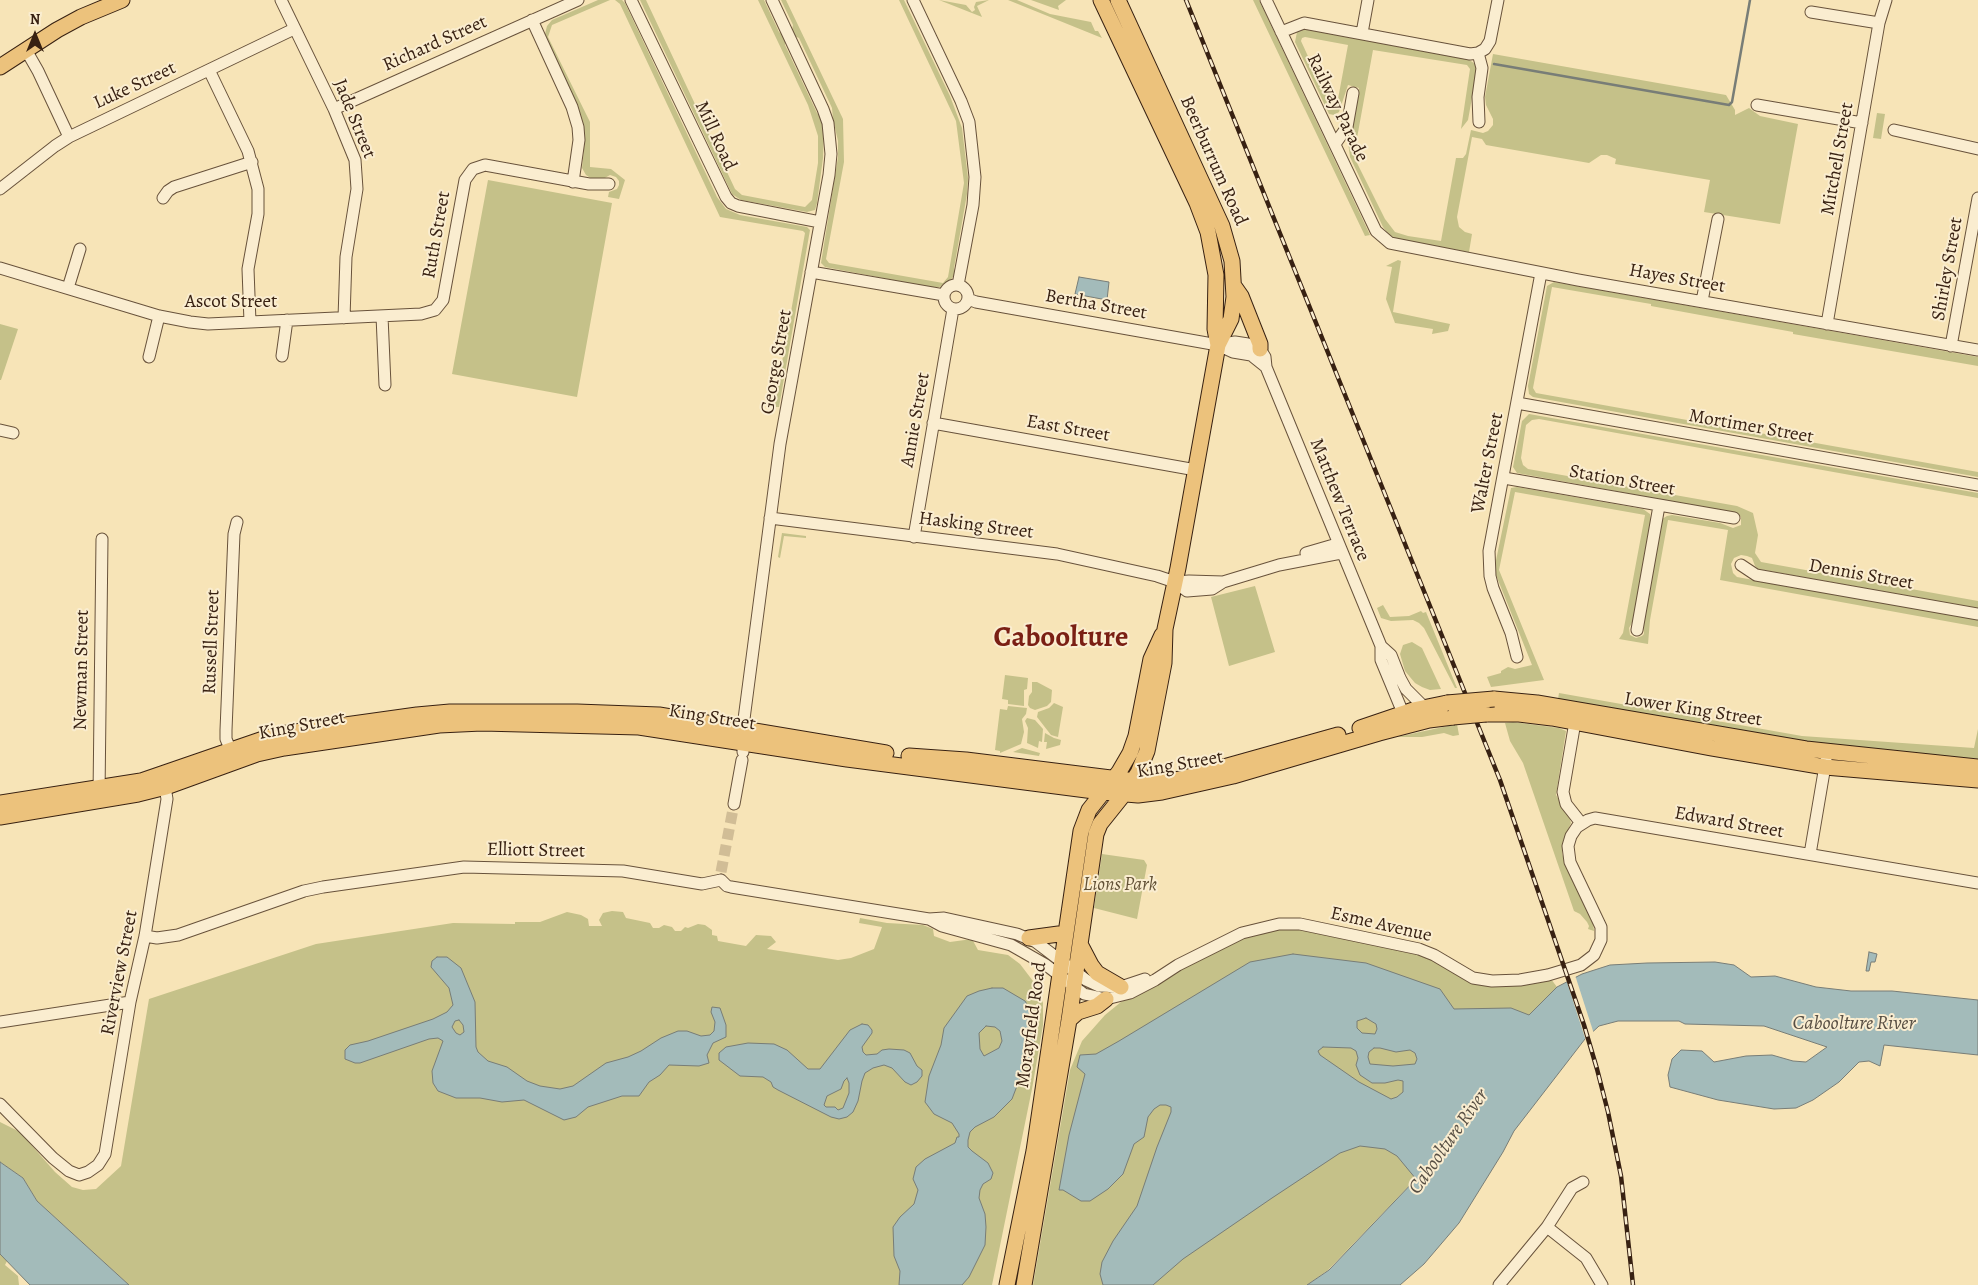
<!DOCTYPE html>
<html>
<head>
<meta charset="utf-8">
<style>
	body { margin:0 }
	#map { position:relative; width:1978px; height:1285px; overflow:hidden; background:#f7e4b7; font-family:Alegreya,serif }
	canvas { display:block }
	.north { position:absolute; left:10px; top:10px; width:50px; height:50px; -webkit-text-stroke:4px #faedd0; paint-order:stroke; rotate:0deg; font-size:14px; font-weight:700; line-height:20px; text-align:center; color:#382112 }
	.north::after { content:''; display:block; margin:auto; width:18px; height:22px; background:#382112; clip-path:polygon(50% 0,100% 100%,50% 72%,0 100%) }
</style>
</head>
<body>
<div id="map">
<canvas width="1978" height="1285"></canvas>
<div class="north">N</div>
</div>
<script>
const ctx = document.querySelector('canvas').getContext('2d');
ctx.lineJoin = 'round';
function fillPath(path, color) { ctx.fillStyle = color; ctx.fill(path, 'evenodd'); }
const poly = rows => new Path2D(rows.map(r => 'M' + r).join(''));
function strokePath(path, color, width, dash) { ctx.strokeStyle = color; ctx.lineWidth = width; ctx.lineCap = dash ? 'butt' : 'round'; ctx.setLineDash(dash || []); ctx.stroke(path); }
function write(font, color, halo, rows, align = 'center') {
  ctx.font = font + ' Alegreya,serif'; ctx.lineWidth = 4; ctx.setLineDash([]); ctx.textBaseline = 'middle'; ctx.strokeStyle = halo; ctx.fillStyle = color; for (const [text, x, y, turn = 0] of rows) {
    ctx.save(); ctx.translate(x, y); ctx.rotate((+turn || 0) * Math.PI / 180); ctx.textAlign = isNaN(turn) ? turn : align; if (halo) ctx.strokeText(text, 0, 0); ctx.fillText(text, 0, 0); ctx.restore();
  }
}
const green = poly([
	[598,0,622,0,625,3,717,197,726,209,740,215,807,227,810,230,779,407,774,407,805,233,803,231,720,217,620,4,615,0,610,0,552,25,548,37,590,122,590,167,611,169,625,180,619,199,608,197,609,192,617,189,619,185,619,181,616,177,610,175,603,179,592,179,586,175,582,168,585,139,582,123,545,34,547,26,552,20],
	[640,0,646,0,735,189,742,195,805,207,812,200,818,163,818,136,808,105,758,0,764,0,779,32,785,36,785,45,817,113,822,118,824,128,823,158,817,203,815,210,807,212,741,200,732,194],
	[781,0,786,0,843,119,844,162,826,259,829,263,943,283,948,277,964,183,956,121,899,0,904,0,950,96,962,128,968,178,967,194,954,268,955,274,947,285,935,288,825,267,821,263,838,157,838,141,833,119,832,108,799,38,794,36,792,30,793,25],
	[939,0,966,5,972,12,975,10,974,7,976,2,989,0,977,6,982,17],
	[1008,0,1017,0,1050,14,1091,22,1095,31,1098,31,1102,38],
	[1031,0,1066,0,1058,6,1059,10],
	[1253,0,1259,0,1370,235,1365,236],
	[1305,29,1467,58,1475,64,1477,70,1468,120,1461,129,1470,69,1467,65,1373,50,1355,149,1356,161,1385,219,1395,232,1408,236,1441,241,1456,158,1463,158,1466,154,1471,130,1483,133,1488,131,1493,125,1493,119,1486,105,1485,97,1493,54,1726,95,1735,110,1735,115,1749,108,1760,116,1798,124,1780,224,1704,212,1710,180,1615,164,1616,159,1607,155,1601,155,1589,163,1486,145,1482,139,1472,137,1457,217,1459,227,1465,232,1472,234,1469,252,1399,240,1389,235,1383,227,1350,157,1348,142,1359,88,1348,85,1339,112,1334,115,1329,114,1295,42,1297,32],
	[1305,37,1348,45,1338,99,1329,102,1301,41,1302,38],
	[1877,113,1885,114,1881,139,1873,138],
	[488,180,612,203,577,397,452,374],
	[1398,260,1401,261,1393,312,1450,324,1448,331,1432,334,1433,329,1395,323,1386,299,1392,267,1386,266],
	[1554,282,1978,357,1978,366,1793,334,1793,332,1651,306,1651,304,1552,287,1533,388,1536,393,1978,472,1978,477,1533,397,1529,394,1528,386,1547,286],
	[0,324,18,329,1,380,0,380],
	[1529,414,1978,493,1978,498,1539,419,1532,420,1526,425,1521,458,1523,465,1528,469,1737,506,1753,513,1758,535,1755,553,1761,562,1978,601,1978,608,1758,569,1755,566,1752,558,1747,556,1741,555,1734,558,1731,564,1733,573,1737,577,1978,620,1978,627,1720,580,1728,530,1668,520,1650,620,1648,644,1619,639,1623,633,1645,515,1515,492,1499,570,1544,680,1491,687,1487,677,1501,673,1501,671,1508,667,1515,669,1532,665,1494,570,1511,488,1517,487,1643,509,1650,514,1651,522,1633,621,1629,628,1630,635,1636,638,1642,636,1644,634,1643,623,1662,519,1667,516,1672,515,1720,523,1733,528,1741,525,1741,517,1736,513,1517,473,1513,467,1522,421],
	[782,533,806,536,806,538,784,536,780,558,778,557],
	[1255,586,1275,652,1229,666,1211,597],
	[1383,605,1390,617,1409,616,1421,611,1423,613,1426,612,1457,688,1455,688,1424,628,1419,623,1413,620,1391,621,1381,618,1377,608],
	[1412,642,1422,648,1441,689,1430,690,1422,687,1415,683,1405,671,1400,654,1403,645],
	[1005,675,1028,678,1027,689,1024,690,1024,706,1008,704,1008,700,1002,699],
	[1032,682,1037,682,1052,690,1051,702,1047,706,1035,710,1030,708,1028,705,1029,696,1032,692],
	[1559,693,1802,736,1974,748,1978,729,1978,759,1822,746,1558,699],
	[1054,703,1063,707,1058,737,1051,735,1037,717,1038,712,1049,708],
	[1008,706,1027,708,1026,714,1022,719,1024,732,1021,744,1000,753,1000,751,995,750,1000,709,1007,710],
	[1027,718,1035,720,1043,729,1042,742,1039,741,1038,748,1027,743,1028,728,1025,721],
	[1513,722,1559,728,1566,731,1556,795,1569,816,1571,823,1563,841,1562,853,1565,864,1593,921,1594,931,1588,929,1589,926,1587,922,1580,914,1574,911,1523,763,1510,741,1505,723],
	[1457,724,1459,735,1453,736,1444,733,1422,737,1397,737],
	[1045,733,1054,738,1061,740,1060,745,1046,749,1047,742,1044,742],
	[1022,748,1040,753,1039,756,1013,752],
	[1102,854,1144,860,1147,865,1137,919,1094,908],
	[612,911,623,912,626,918,650,923,653,928,659,928,664,925,672,927,675,931,681,931,685,927,688,928,698,924,705,925,712,930,712,935,717,936,718,941,746,946,756,935,771,936,776,942,767,949,838,960,851,958,874,949,882,927,859,923,860,918,887,923,923,925,933,929,934,936,950,942,972,939,978,950,1008,955,1020,964,1036,985,1043,1003,1043,1025,1032,1089,992,1285,129,1285,37,1201,23,1178,0,1162,0,1122,20,1132,55,1172,72,1187,83,1190,96,1189,121,1166,149,999,316,944,453,923,515,924,515,922,540,922,567,912,581,915,588,919,589,926,602,926,599,920,603,913],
	[1279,924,1419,949,1473,978,1548,975,1557,987,1529,1015,1433,1161,1328,1270,1307,1285,1033,1285,1070,1070,1082,1041,1105,1015,1121,1002,1162,982,1163,973,1242,933],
	[0,1254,7,1261,5,1265,18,1276,19,1285,0,1285]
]);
const water = poly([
	[1079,277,1109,282,1107,300,1075,294,1079,277],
	[1869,952,1877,954,1875,962,1871,962,1869,971,1866,971,1869,952],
	[1293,954,1366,963,1440,989,1454,1009,1511,1008,1529,1015,1557,987,1582,974,1610,965,1647,963,1715,962,1734,965,1751,977,1775,976,1816,987,1851,991,1892,991,1978,1000,1978,1055,1884,1045,1880,1066,1869,1061,1859,1062,1839,1082,1813,1100,1796,1108,1774,1109,1718,1100,1670,1087,1668,1075,1672,1059,1681,1050,1702,1051,1714,1062,1746,1056,1772,1055,1793,1061,1806,1062,1827,1047,1764,1026,1685,1024,1679,1021,1618,1021,1599,1026,1585,1039,1514,1131,1503,1152,1459,1223,1424,1264,1400,1285,1307,1285,1329,1270,1416,1179,1397,1156,1385,1149,1360,1146,1340,1153,1272,1198,1183,1259,1153,1285,1103,1285,1100,1274,1102,1262,1113,1241,1137,1206,1157,1147,1171,1112,1171,1107,1166,1105,1160,1105,1154,1109,1148,1117,1144,1137,1134,1144,1123,1174,1108,1189,1090,1201,1081,1201,1063,1190,1059,1190,1069,1135,1085,1074,1077,1067,1080,1055,1096,1054,1119,1041,1250,962,1293,954],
	[1366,1018,1376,1024,1377,1029,1375,1034,1362,1033,1357,1028,1357,1021,1366,1018],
	[1323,1047,1351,1048,1356,1051,1358,1058,1356,1065,1360,1075,1372,1083,1385,1083,1398,1080,1403,1081,1403,1092,1397,1097,1391,1099,1359,1082,1320,1055,1318,1051,1323,1047],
	[1374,1048,1380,1048,1396,1052,1410,1050,1415,1053,1417,1059,1415,1064,1393,1066,1370,1064,1368,1057,1369,1052,1374,1048],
	[437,957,447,957,461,968,475,1002,476,1047,478,1052,488,1061,507,1067,527,1081,540,1086,560,1089,573,1086,606,1063,628,1057,641,1051,661,1038,678,1031,687,1031,701,1036,710,1035,714,1031,715,1022,711,1012,712,1007,720,1008,726,1025,726,1037,713,1043,707,1055,709,1063,699,1066,669,1065,660,1075,649,1082,639,1096,622,1096,588,1107,576,1117,564,1120,524,1100,502,1102,480,1098,456,1098,438,1091,433,1083,432,1071,443,1041,438,1038,429,1039,360,1063,355,1063,345,1059,345,1050,350,1045,368,1041,433,1019,447,1012,453,1005,449,988,431,967,432,961,437,957],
	[459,1020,463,1025,464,1032,460,1035,456,1033,452,1027,455,1021,459,1020],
	[992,988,1003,988,1025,1001,1033,1014,1036,1027,1035,1039,1029,1059,1024,1062,1023,1070,1012,1099,994,1117,975,1127,970,1132,968,1140,968,1147,972,1151,988,1163,993,1173,991,1179,983,1184,980,1190,979,1198,985,1214,986,1227,985,1245,969,1277,962,1285,899,1285,900,1271,894,1256,893,1227,900,1217,914,1204,918,1190,913,1179,916,1167,925,1159,955,1143,957,1137,959,1137,959,1134,952,1123,934,1114,925,1102,929,1076,941,1045,944,1028,967,996,979,991,992,988],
	[986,1026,995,1027,1000,1031,1002,1041,999,1048,984,1056,980,1049,979,1033,986,1026],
	[862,1024,868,1025,872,1030,872,1033,862,1047,863,1052,866,1055,877,1054,882,1050,889,1049,904,1050,910,1053,917,1066,922,1070,922,1076,917,1082,911,1085,905,1082,892,1068,884,1065,873,1068,865,1073,862,1081,858,1101,853,1112,847,1117,839,1119,831,1117,778,1090,773,1087,771,1082,763,1077,740,1076,719,1060,719,1053,726,1047,748,1043,774,1044,787,1050,808,1069,820,1069,850,1030,862,1024],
	[847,1078,849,1083,849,1093,843,1108,838,1110,835,1107,826,1107,824,1105,827,1096,841,1089,844,1081,847,1078],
	[0,1162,23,1178,37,1201,129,1285,30,1285,0,1254,0,1162]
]);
const pier = poly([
	[1575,975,1594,1034,1586,1041,1566,979]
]);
const stream = poly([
	[1494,64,1729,105,1732,102,1750,0]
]);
const minorTunnel = poly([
	[721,872,734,804]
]);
const minor = poly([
	[281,0,334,109,355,160,357,189,346,257,344,318],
	[631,0,726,197,731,203,738,206,820,222],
	[913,0,961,101,969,122,975,177,973,205,958,285],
	[1266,0,1376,231,1390,243,1578,280,1978,350],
	[1811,12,1879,23],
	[532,20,572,107,578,127,579,140,573,182],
	[1281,32,1304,23,1470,54,1478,53],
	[1362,33,1368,0],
	[26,50,38,71,69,137],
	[1478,53,1482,68,1478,97,1479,122],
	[1478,53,1485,49,1490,41,1498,0],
	[209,70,248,151,258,189,258,214,248,269,250,322],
	[1757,105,1862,123],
	[334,109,578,0],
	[1894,130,1978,149],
	[1335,144,1347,127,1353,93],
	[0,189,55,146,69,137,294,29],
	[163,198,168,191,174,187,252,162],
	[0,268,159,316,190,322,208,324,421,314,435,310,443,300,465,180,473,169,485,165,589,184,609,184],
	[811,272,944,295],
	'944 297a12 12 0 1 1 24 0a12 12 0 1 1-24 0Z',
	[68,288,80,249],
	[968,299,976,302,1218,345,1233,352,1251,355,1266,367],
	[1702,301,1718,219],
	[382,316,385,385],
	[1827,324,1879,23,1886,0],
	[1218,345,1235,342,1248,344,1260,349,1265,357,1266,367,1381,646,1381,660,1403,713,1408,717],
	[1951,346,1978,198],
	[282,356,287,320],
	[149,357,159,316],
	[1517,403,1978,485],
	[933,423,1196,470],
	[0,430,13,433],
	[1504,478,1734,518],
	[770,518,1057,554,1157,576,1175,582,1187,591,1212,589,1223,582],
	[914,537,953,309],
	[1306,553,1337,544],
	[1741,565,1756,575,1978,614],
	[1175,582,1189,581,1223,582,1279,565,1341,553],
	[1637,630,1659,506],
	[1381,646,1391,655,1400,678,1406,689,1424,707],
	[1517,657,1511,633,1493,588,1490,576,1489,551,1541,273],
	[1575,722,1563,792,1566,804,1581,823],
	[743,752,744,719,780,444,829,175,831,154,828,123,823,109,772,0],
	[233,756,226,739,226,730,234,534,237,522],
	[99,795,102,539],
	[734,804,742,760],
	[1810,854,1826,760],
	[721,880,727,886,731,887,929,919,944,918,1017,934,1036,942,1086,980,1099,986,1121,987,1145,979],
	[929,919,942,926,1011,945,1046,965,1084,994,1106,999,1130,993,1155,980,1178,965,1242,933,1279,924,1300,924,1419,949,1434,955,1473,978,1492,981,1520,980,1548,975,1581,965,1594,955,1601,940,1601,927,1570,862,1568,846,1571,836,1577,827,1588,820,1595,818,1978,883],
	[145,936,157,938,178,935,304,891,323,887,464,867,623,871,702,884,721,880],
	[0,1022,130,1002],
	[0,1104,53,1158,69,1171,79,1175,88,1172,98,1165,105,1154,130,1002,145,936,167,799,164,781],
	[1547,1227,1586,1258,1602,1285],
	[1499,1285,1547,1227,1572,1188,1583,1182]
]);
const major = poly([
	[1101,0,1197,203,1208,232,1216,275,1215,329,1218,345],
	[0,67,57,30,81,17,122,0],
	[1234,286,1241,296,1260,344,1260,349],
	[1494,699,1537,703,1806,749,1978,767],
	[1486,714,1519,714,1552,718,1711,748,1825,767,1978,780],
	[1360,728,1413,710,1447,703],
	[909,756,966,760,1151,783,1181,779,1338,735],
	[0,803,141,781,263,739,281,734,417,715,450,712,577,712,659,715,886,753],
	[0,817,138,794,166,787,257,754,284,748,439,725,482,723,639,727,847,759,1102,792,1138,795,1162,792,1233,776,1379,733,1429,720,1453,717],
	[1029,938,1066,933],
	[1080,944,1091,965,1097,973,1121,987],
	[1069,1020,1078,1012,1097,1006,1106,999],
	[1007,1285,1034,1151,1081,831,1089,810,1119,772,1130,753,1136,736,1151,659,1162,635],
	[1024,1285,1069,1020,1096,834,1100,824,1124,794,1138,773,1147,751,1164,663,1165,629,1178,568,1218,345,1231,319,1234,297,1232,261,1222,226,1118,0]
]);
const rail = poly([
	[1186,0,1500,780,1584,1025,1597,1069,1608,1112,1621,1176,1633,1285]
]);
const majorBridge = poly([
	[1447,703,1494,699],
	[1453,717,1486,714]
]);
const streetNames = [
	["Richard Street",435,44,-24],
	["Luke Street",135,86,-25],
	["Railway Parade",1337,108,64],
	["Jade Street",354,119,68],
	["Mill Road",715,136,65],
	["Mitchell Street",1838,159,-80],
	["Beerburrum Road",1213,161,66],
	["Ruth Street",437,235,-80],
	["Shirley Street",1948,269,-80],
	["Hayes Street",1677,279,10],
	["Ascot Street",231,302],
	["Bertha Street",1096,305,10],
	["George Street",777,362,-80],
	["Annie Street",916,420,-80],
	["Mortimer Street",1751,427,10],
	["East Street",1068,429,10],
	["Walter Street",1488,463,-79],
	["Station Street",1622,481,10],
	["Matthew Terrace",1339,500,68],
	["Hasking Street",976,526,7],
	["Dennis Street",1861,575,10],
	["Russell Street",212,642,-88],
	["Newman Street",82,670,-89],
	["Lower King Street",1693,710,9],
	["King Street",712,718,9],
	["King Street",302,726,-11],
	["King Street",1180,765,-10],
	["Edward Street",1729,823,10],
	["Elliott Street",536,851,1],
	["Esme Avenue",1381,925,13],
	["Riverview Street",120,973,-79],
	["Morayfield Road",1032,1025,-82]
];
const parkNames = [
	["Lions Park",1120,885]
];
const waterNames = [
	["Caboolture River",1854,1024],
	["Caboolture River",1449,1142,-55]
];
const townNames = [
	["Caboolture",1061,639]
];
fillPath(green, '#c5c189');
fillPath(water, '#a3bbba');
strokePath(water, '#787d77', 1);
fillPath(pier, '#f7e4b7');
strokePath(stream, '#787d77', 2.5);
strokePath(minorTunnel, '#d1bd96', 11, [11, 5.5]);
strokePath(minor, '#68523b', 13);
strokePath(major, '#382112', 17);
strokePath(minor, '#faedd0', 11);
strokePath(major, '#ecc27c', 15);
strokePath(rail, '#382112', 4.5);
strokePath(rail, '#faedd0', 2.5, [8]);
strokePath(majorBridge, '#382112', 17, []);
strokePath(majorBridge, '#ecc27c', 15);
write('19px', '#382112', '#faedd0', streetNames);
write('italic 19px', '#625136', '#faedd0', parkNames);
write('italic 20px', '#584f44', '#faedd0', waterNames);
write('bold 29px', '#7a1f14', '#faedd0', townNames);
</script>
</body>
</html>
